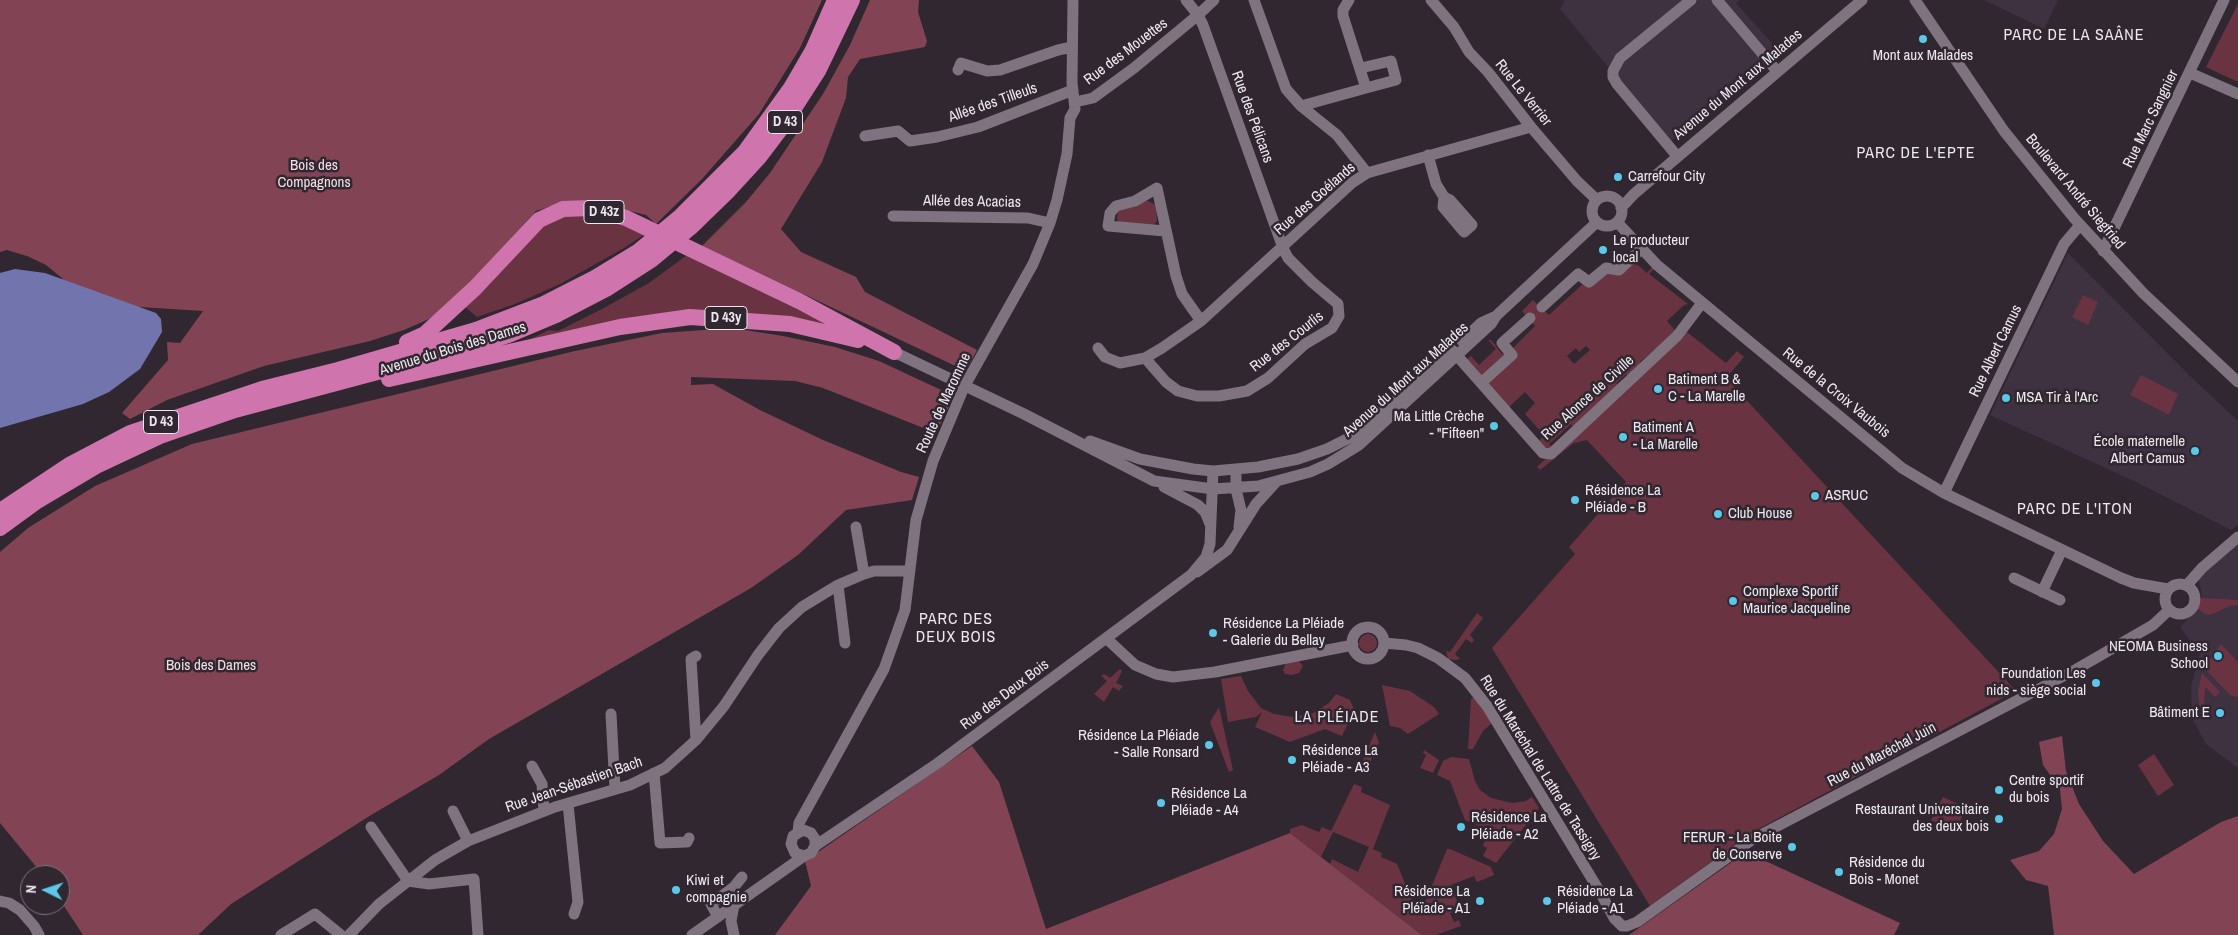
<!DOCTYPE html>
<html>
<head>
<meta charset="utf-8">
<style>
	body { margin:0 }
	#map { position:relative; width:2238px; height:935px; overflow:hidden; background:#302731; font-family:"Archivo Narrow",sans-serif }
	canvas { display:block }
	.north { position:absolute; left:20px; top:865px; width:50px; height:50px; box-sizing:border-box; background:#302731; border:1px solid #7c747d; border-radius:50%; rotate:274deg; font-size:14px; font-weight:700; line-height:20px; text-align:center; color:#ede8ee }
	.north::after { content:''; display:block; margin:auto; width:18px; height:22px; background:#5ac8e6; clip-path:polygon(50% 0,100% 100%,50% 72%,0 100%) }
</style>
</head>
<body>
<div id="map">
<canvas width="2238" height="935"></canvas>
<div class="north">N</div>
</div>
<script>
const ctx = document.querySelector('canvas').getContext('2d');
ctx.lineJoin = 'round';
function fillPath(path, color) { ctx.fillStyle = color; ctx.fill(path, 'evenodd'); }
const poly = rows => new Path2D(rows.map(r => 'M' + r).join(''));
function strokePath(path, color, width, dash) { ctx.strokeStyle = color; ctx.lineWidth = width; ctx.lineCap = dash ? 'butt' : 'round'; ctx.setLineDash(dash || []); ctx.stroke(path); }
function write(font, color, halo, rows, align = 'center') {
  ctx.font = font + ' "Archivo Narrow",sans-serif'; ctx.lineWidth = 5; ctx.setLineDash([]); ctx.textBaseline = 'middle'; ctx.strokeStyle = halo; ctx.fillStyle = color; for (const [text, x, y, turn = 0] of rows) {
    ctx.save(); ctx.translate(x, y); ctx.rotate((+turn || 0) * Math.PI / 180); ctx.textAlign = isNaN(turn) ? turn : align; if (halo) ctx.strokeText(text, 0, 0); ctx.fillText(text, 0, 0); ctx.restore();
  }
}
const built = poly([
	[1563,0,1739,0,1736,3,1778,50,1670,142,1560,9,1564,2],
	[1984,0,2058,0,2044,29],
	[2068,253,2190,376,2238,421,2238,525,2231,530,2136,482,1990,415],
	[2238,544,2238,768,2206,744,2192,718,2191,686,2200,654,2180,627,2200,606,2202,596,2198,577]
]);
const green = poly([
	[2238,4,2238,82,2206,67],
	[1146,200,1156,205,1157,221,1153,226,1120,223,1117,220,1118,210],
	[592,214,648,232,624,248,560,284,515,304,477,317,465,307,534,232,561,216],
	[687,255,844,332,761,317,526,341,549,330,558,331,602,309,649,283],
	[1631,259,1647,273,1653,266,1655,268,1649,274,1688,304,1684,305,1667,321,1674,329,1674,334,1640,362,1642,365,1629,377,1626,374,1616,383,1618,386,1573,427,1571,424,1549,444,1552,447,1548,449,1538,442,1544,435,1525,414,1535,403,1525,392,1507,409,1463,362,1471,356,1479,365,1496,349,1488,340,1491,340,1502,354,1511,350,1535,326,1522,311,1533,300,1549,315,1585,282,1590,282],
	[1586,346,1590,350,1574,364,1567,356,1576,348,1579,352],
	[2083,295,2098,302,2088,325,2072,317],
	[1682,328,1726,363,1737,351,1744,357,1726,378,2016,691,1749,834,1650,906,1492,648,1575,554,1569,547,1626,482,1587,440,1574,443,1540,470,1537,467],
	[2141,375,2178,394,2169,415,2130,395],
	[2201,598,2238,600,2238,605,2230,606,2210,615,2205,614,2198,609],
	[1477,613,1483,618,1470,635,1474,640,1472,643,1466,639,1455,654,1460,659,1456,660,1448,659,1446,651,1450,652],
	'1359 643a9 9 0 1 1 18 0a9 9 0 1 1-18 0Z',
	[2221,644,2238,662,2238,696,2236,697,2230,695,2204,668],
	[1298,660,1303,666,1299,673,1292,675,1285,674,1283,670,1286,662],
	[1120,669,1122,671,1116,683,1123,686,1119,691,1113,687,1104,702,1094,694,1107,681,1101,676,1104,674,1110,678],
	[2202,673,2220,692,2215,697,2205,687,2204,706,2200,710,2198,691],
	[1241,676,1248,691,1261,708,1274,714,1293,717,1313,713,1329,703,1336,694,1350,700,1353,707,1352,715,1342,736,1325,729,1290,742,1255,727,1262,712,1256,717,1228,722,1221,679],
	[1382,685,1410,691,1434,707,1439,714,1408,734,1400,728,1390,726],
	[1476,696,1493,722,1483,731,1473,749,1468,749,1471,699],
	[1219,707,1233,770,1229,772,1210,722],
	[1375,732,1379,743,1369,764,1362,762],
	[1424,750,1439,760,1433,773,1420,768,1426,755,1423,753],
	[2154,754,2174,785,2158,796,2138,765],
	[1451,757,1469,759,1475,781,1480,790,1491,798,1512,803,1526,801,1532,797,1539,808,1496,863,1483,856,1487,848,1483,846,1488,830,1465,820,1450,781,1437,775,1443,761],
	[1354,784,1362,787,1361,792,1390,805,1373,849,1382,853,1381,857,1397,864,1414,905,1422,902,1426,906,1425,900,1432,897,1430,890,1447,849,1450,849,1491,867,1494,875,1477,882,1474,876,1451,885,1460,909,1450,913,1454,922,1459,920,1461,926,1436,935,1422,935,1330,864,1332,859,1358,872,1369,847,1333,832,1321,857,1290,833,1290,829,1302,825,1319,832,1322,827,1331,831],
	[1943,797,1966,808,1955,832,1931,820]
]);
const forest = poly([
	[0,0,822,0,800,48,759,114,702,179,656,224,646,215,590,201,564,202,536,211,453,301,429,319,404,330,370,341,264,366,167,400,130,419,122,413,168,360,167,342,180,343,203,311,140,307,110,316,63,321,63,279,46,265,27,256,7,250,0,252],
	[870,0,919,0,918,12,927,41,925,47,860,59,848,77,846,98,822,162,781,229,801,252,856,277,865,292,977,350,966,371,702,246,746,202,770,173,823,94,850,45],
	[732,328,783,336,835,347,879,361,954,396,936,433,823,388,795,381,691,377,691,385,713,384,760,410,823,440,901,472,919,477,912,500,846,510,798,555,751,588,489,739,439,775,371,815,231,904,198,935,83,935,60,900,60,875,43,875,0,823,0,552,28,528,95,486,192,444,575,351,662,333],
	[2062,736,2066,771,2079,804,2103,841,2134,874,2221,822,2238,816,2238,935,2054,935,2048,886,2026,880,2010,860,2039,851,2054,834,2062,809,2060,789,2043,765,2039,742],
	[972,746,999,782,1046,929,1290,833,1422,935,775,935,811,886,805,861],
	[1746,852,1900,923,1894,935,1629,935]
]);
const water = poly([
	[15,269,45,273,156,313,161,319,162,332,140,369,109,392,83,404,0,428,0,273]
]);
const minor = poly([
	[1254,0,1286,89,1301,106,1337,135,1367,173],
	[1431,0,1454,27,1469,52,1488,72,1531,127,1577,181,1597,200],
	[1717,0,1777,71],
	[1915,0,2004,131,2074,218,2143,293,2238,382],
	[1361,68,1391,61,1396,80,1366,88],
	[958,70,961,63,987,71,1000,70,1058,50,1072,47],
	[2190,73,2238,94],
	[1075,102,1093,98,1134,68,1198,15,1214,0],
	[1301,106,1366,88,1343,16,1343,10,1349,0],
	[865,136,898,131,910,141,937,137,978,127,1073,90],
	[1428,155,1436,184,1444,197],
	[1677,156,1617,84,1613,77,1613,71,1620,58,1691,0],
	'1592 211a15 15 0 1 1 30 0a15 15 0 1 1-30 0Z',
	[1444,197,1450,200,1472,225,1464,232,1443,207,1444,197],
	[1621,208,1634,194,1862,0],
	[893,216,1028,218,1050,223],
	[1617,222,1657,265,1902,468,1944,493,2121,578,2134,583,2168,589],
	[1165,231,1108,226,1110,213,1116,206,1135,201,1157,188,1176,276,1182,294,1201,321],
	[2103,251,2224,0],
	[1542,307,1578,274,1589,282,1606,268,1619,270,1641,249],
	[1462,341,1481,323,1494,317],
	[1098,348,1105,357,1120,363,1145,358,1162,348,1201,321,1353,182,1367,173,1531,127],
	[1452,350,1543,453,1551,454,1677,336,1702,303],
	[894,352,1024,414,1154,481,1213,489,1258,486,1310,472,1328,464,1359,445,1491,324,1496,316,1597,222],
	[1145,358,1166,382,1178,391,1197,396,1219,396,1247,391,1268,378,1305,344,1332,328,1339,316,1338,304,1312,282,1288,258,1283,248,1203,25,1198,15,1186,0],
	[1481,383,1512,355,1502,343,1530,318],
	[1090,441,1140,459,1193,469,1213,471,1258,467,1298,459,1327,449,1359,433,1446,355],
	[1236,469,1236,489,1241,510,1239,527],
	[1164,487,1198,505,1205,512,1210,524],
	[1944,493,2064,244,2080,225],
	[856,527,864,574],
	[1197,572,1227,550,1256,504,1276,482],
	[2014,578,2060,600],
	'2165 599a15 15 0 1 1 30 0a15 15 0 1 1-30 0Z',
	[838,585,845,643],
	[2187,585,2202,568,2238,537],
	[2042,592,2062,550],
	'1352 643a16 16 0 1 1 32 0a16 16 0 1 1-32 0Z',
	[1107,639,1135,665,1156,674,1173,677,1215,672,1353,645],
	[1384,643,1406,645,1418,648,1438,658,1465,678,1487,706,1600,892,1614,918,1622,926],
	[696,656,691,659,696,740],
	[611,714,615,789],
	[532,766,542,784,544,811],
	[654,773,660,843,687,842,689,838],
	[568,804,578,902,574,914],
	[453,811,468,841],
	[371,827,408,881,429,884,474,879,478,935],
	[798,832,799,823,884,669,905,610,916,520,933,461,964,387,1033,264,1050,223,1057,200,1067,154,1070,118,1075,109,1072,83,1073,0],
	[815,846,938,763,1191,575,1206,557,1210,544,1213,471],
	[0,901,9,903,20,910,34,926,39,935],
	[718,917,711,904,734,887,742,877],
	[1622,926,1627,926,1637,922,1753,839,2075,670,2153,625,2169,610],
	[281,935,315,914,341,935],
	[349,935,379,904,435,860,468,841,555,807,630,785,665,768,696,740,724,706,758,655,779,628,802,607,838,585,864,574,874,571,910,571],
	[692,935,804,856,811,853,815,846,815,839,811,833,803,830,793,836,791,844,795,853,804,856],
	[734,935,731,921,734,905]
]);
const highway = poly([
	[407,342,425,334,475,288,539,220,563,209,590,208,626,218,799,301,894,352],
	[389,379,620,327,690,317,790,324,858,340],
	[0,511,71,464,130,433,262,389,338,370,476,330,544,304,593,279,639,251,680,217,745,152,791,88,813,50,835,0],
	[0,528,37,501,96,466,160,436,235,410,456,351,508,335,558,314,606,289,651,260,692,226,727,192,760,156,782,127,818,71,852,0]
]);
const markers = [
	[1923,39,5,"#5ac8e6"],
	[1618,177,5,"#5ac8e6"],
	[1603,250,5,"#5ac8e6"],
	[1658,389,5,"#5ac8e6"],
	[2006,398,5,"#5ac8e6"],
	[1494,426,5,"#5ac8e6"],
	[1623,437,5,"#5ac8e6"],
	[2195,451,5,"#5ac8e6"],
	[1815,496,5,"#5ac8e6"],
	[1575,500,5,"#5ac8e6"],
	[1718,514,5,"#5ac8e6"],
	[1733,601,5,"#5ac8e6"],
	[1213,633,5,"#5ac8e6"],
	[2218,656,5,"#5ac8e6"],
	[2096,683,5,"#5ac8e6"],
	[2220,713,5,"#5ac8e6"],
	[1209,745,5,"#5ac8e6"],
	[1292,760,5,"#5ac8e6"],
	[1999,790,5,"#5ac8e6"],
	[1161,803,5,"#5ac8e6"],
	[1999,819,5,"#5ac8e6"],
	[1461,827,5,"#5ac8e6"],
	[1792,847,5,"#5ac8e6"],
	[1839,872,5,"#5ac8e6"],
	[676,890,5,"#5ac8e6"],
	[1480,901,5,"#5ac8e6"],
	[1547,901,5,"#5ac8e6"]
];
const shields = [
	[785,122,35],
	[604,212,40],
	[726,318,42],
	[161,422,35]
];
const shieldNames = [
	["D 43",785,122],
	["D 43z",604,212],
	["D 43y",726,318],
	["D 43",161,422]
];
const streetNames = [
	["Rue des Mouettes",1126,52,-37],
	["Avenue du Mont aux Malades",1738,85,-40],
	["Rue Le Verrier",1523,93,51],
	["Allée des Tilleuls",993,103,-19],
	["Rue des Pélicans",1252,117,70],
	["Rue Marc Sangnier",2151,119,-64],
	["Boulevard André Siegfried",2075,192,50],
	["Rue des Goélands",1315,199,-41],
	["Allée des Acacias",972,202,1],
	["Rue des Courlis",1287,342,-38],
	["Avenue du Bois des Dames",453,349,-17],
	["Rue Albert Camus",1996,351,-64],
	["Avenue du Mont aux Malades",1406,380,-42],
	["Rue de la Croix Vaubois",1836,393,39],
	["Rue Alonce de Civille",1588,398,-42],
	["Route de Maromme",944,403,-65],
	["Rue des Deux Bois",1005,695,-37],
	["Rue du Maréchal Juin",1882,755,-28],
	["Rue du Maréchal de Lattre de Tassigny",1540,768,58],
	["Rue Jean-Sébastien Bach",574,785,-19]
];
const poiNames = [
	["Mont aux Malades",1923,56,"center"],
	["Carrefour City",1628,177],
	["Le producteur",1613,241],
	["local",1613,258],
	["Batiment B &",1668,380],
	["C - La Marelle",1668,397],
	["MSA Tir à l'Arc",2016,398],
	["Ma Little Crèche",1484,417,"right"],
	["- \"Fifteen\"",1484,434,"right"],
	["Batiment A",1633,428],
	["- La Marelle",1633,445],
	["École maternelle",2185,442,"right"],
	["Albert Camus",2185,459,"right"],
	["Résidence La",1585,491],
	["Pléiade - B",1585,508],
	["ASRUC",1825,496],
	["Club House",1728,514],
	["Complexe Sportif",1743,592],
	["Maurice Jacqueline",1743,609],
	["Résidence La Pléiade",1223,624],
	["- Galerie du Bellay",1223,641],
	["NEOMA Business",2208,647,"right"],
	["School",2208,664,"right"],
	["Foundation Les",2086,674,"right"],
	["nids - siège social",2086,691,"right"],
	["Bâtiment E",2210,713,"right"],
	["Résidence La Pléiade",1199,736,"right"],
	["- Salle Ronsard",1199,753,"right"],
	["Résidence La",1302,751],
	["Pléiade - A3",1302,768],
	["Centre sportif",2009,781],
	["du bois",2009,798],
	["Résidence La",1171,794],
	["Pléiade - A4",1171,811],
	["Restaurant Universitaire",1989,810,"right"],
	["des deux bois",1989,827,"right"],
	["Résidence La",1471,818],
	["Pléiade - A2",1471,835],
	["FERUR - La Boite",1782,838,"right"],
	["de Conserve",1782,855,"right"],
	["Résidence du",1849,863],
	["Bois - Monet",1849,880],
	["Kiwi et",686,881],
	["compagnie",686,898],
	["Résidence La",1470,892,"right"],
	["Pléïade - A1",1470,909,"right"],
	["Résidence La",1557,892],
	["Pléiade - A1",1557,909]
];
const parkNames = [
	["Bois des",314,166],
	["Compagnons",314,183],
	["Bois des Dames",211,666]
];
const neighbourhoodNames = [
	["PARC DE LA SAÂNE",2074,36],
	["PARC DE L'EPTE",1916,154],
	["PARC DE L'ITON",2075,510],
	["PARC DES",956,620],
	["DEUX BOIS",956,638],
	["LA PLÉIADE",1337,718]
];
fillPath(built, '#3e3140');
fillPath(green, '#6a3342');
fillPath(forest, '#824454');
fillPath(water, '#7275ad');
strokePath(minor, '#7e737f', 11);
strokePath(highway, '#cf74ac', 16);
for (const [x, y, r, color] of markers) { const dot = new Path2D(); dot.arc(x, y, r, 0, 2 * Math.PI); ctx.fillStyle = color; ctx.fill(dot); strokePath(dot, '#302731', 2); }
for (const [x, y, w] of shields) { const box = new Path2D(); box.roundRect(x - w / 2, y - 11.5, w, 23, 4); ctx.fillStyle = '#302731'; ctx.fill(box); strokePath(box, '#ede8ee', 1); }
write('bold 14px', '#ede8ee', null, shieldNames);
write('15px', '#ede8ee', '#302731', streetNames);
write('15px', '#ede8ee', '#302731', poiNames, 'left');
write('15px', '#f3dee2', '#302731', parkNames);
ctx.letterSpacing = '1px';
write('16px', '#ede8ee', '#302731', neighbourhoodNames);
ctx.letterSpacing = '0px';
</script>
</body>
</html>
